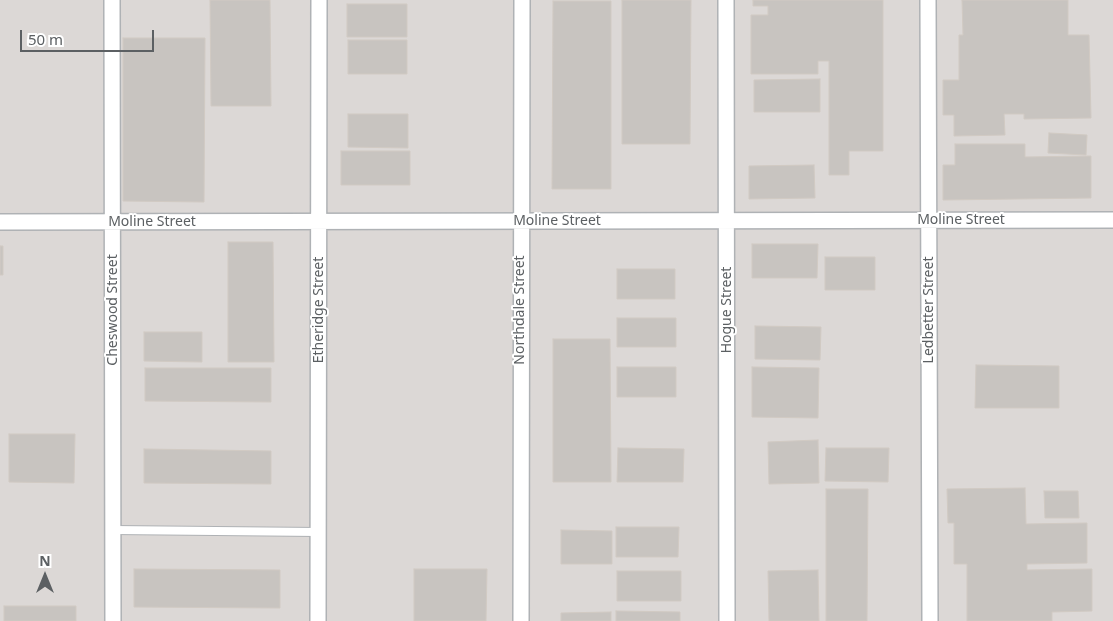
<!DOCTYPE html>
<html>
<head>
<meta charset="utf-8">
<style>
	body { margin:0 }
	#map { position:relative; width:1113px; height:621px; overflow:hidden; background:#ede9e4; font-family:"Noto Sans",sans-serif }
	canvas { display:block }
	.north { position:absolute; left:20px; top:551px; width:50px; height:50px; -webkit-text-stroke:4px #fff; paint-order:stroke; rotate:0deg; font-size:14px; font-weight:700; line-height:20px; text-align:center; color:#5c6063 }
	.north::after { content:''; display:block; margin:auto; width:18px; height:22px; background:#5c6063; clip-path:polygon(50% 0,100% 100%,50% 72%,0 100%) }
	.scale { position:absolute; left:20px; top:30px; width:134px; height:22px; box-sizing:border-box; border:2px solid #5c6063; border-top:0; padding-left:6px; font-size:15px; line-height:18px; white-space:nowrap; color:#5c6063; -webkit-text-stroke:4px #fff; paint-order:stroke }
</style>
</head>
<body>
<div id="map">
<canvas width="1113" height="621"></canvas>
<div class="north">N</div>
<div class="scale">50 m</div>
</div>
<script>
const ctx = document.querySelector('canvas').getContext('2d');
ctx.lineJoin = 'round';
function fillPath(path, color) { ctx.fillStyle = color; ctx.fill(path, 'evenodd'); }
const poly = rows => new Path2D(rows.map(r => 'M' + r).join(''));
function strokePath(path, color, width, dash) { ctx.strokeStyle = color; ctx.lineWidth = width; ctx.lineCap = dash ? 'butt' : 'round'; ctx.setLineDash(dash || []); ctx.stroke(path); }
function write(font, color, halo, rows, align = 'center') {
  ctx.font = font + ' "Noto Sans",sans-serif'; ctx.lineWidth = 4; ctx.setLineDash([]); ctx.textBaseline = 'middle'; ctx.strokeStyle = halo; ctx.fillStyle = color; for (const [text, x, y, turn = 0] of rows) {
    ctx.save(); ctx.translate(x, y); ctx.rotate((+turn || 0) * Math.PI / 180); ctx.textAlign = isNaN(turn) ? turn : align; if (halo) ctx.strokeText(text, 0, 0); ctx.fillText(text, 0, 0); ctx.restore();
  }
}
const industrial = poly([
	[0,0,1113,0,1113,621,0,621]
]);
const building = poly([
	[210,0,270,0,271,106,211,106,210,0],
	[622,0,691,0,690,144,622,144,622,0],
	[753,0,883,0,883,151,849,151,849,175,829,175,829,61,818,61,818,74,751,74,751,15,768,15,768,6,753,6,753,0],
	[962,0,1068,0,1068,35,1089,35,1091,118,1024,119,1024,114,1004,114,1005,135,954,136,954,115,943,115,943,80,959,80,959,35,963,35,962,0],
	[553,1,611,1,611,189,552,189,553,1],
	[347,4,407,4,407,37,347,37,347,4],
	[123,38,205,38,204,202,123,201,123,38],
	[348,40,407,40,407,74,348,74,348,40],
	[820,79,820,112,754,112,754,80,820,79],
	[348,114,408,114,408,148,348,147,348,114],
	[1049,133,1087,135,1086,155,1048,153,1049,133],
	[955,144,1025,144,1025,157,1091,156,1091,198,943,200,943,165,955,165,955,144],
	[341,151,410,151,410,185,341,185,341,151],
	[814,165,815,198,749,199,749,166,814,165],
	[228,242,273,242,274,362,228,362,228,242],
	[752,244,818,244,817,278,752,278,752,244],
	[0,246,3,246,3,275,0,275,0,246],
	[825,257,875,257,875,290,825,290,825,257],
	[617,269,675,269,675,299,617,299,617,269],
	[617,318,676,318,676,347,617,347,617,318],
	[755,326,821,327,820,360,755,359,755,326],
	[144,332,202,332,202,362,144,361,144,332],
	[553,339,610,339,611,482,553,482,553,339],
	[976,365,1059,366,1059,408,975,408,976,365],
	[617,367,676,367,676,397,617,397,617,367],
	[752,367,819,368,818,418,752,417,752,367],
	[145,368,271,368,271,402,145,401,145,368],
	[9,434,75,434,74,483,9,482,9,434],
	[818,440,819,483,769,484,768,442,818,440],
	[618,448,684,449,683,482,617,482,618,448],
	[826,448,889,448,888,482,825,481,826,448],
	[144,449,271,451,271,484,144,483,144,449],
	[1025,488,1026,524,1087,523,1087,563,1027,564,1027,570,1092,569,1092,611,1052,612,1052,621,967,621,967,564,954,564,954,523,948,523,947,489,1025,488],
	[826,489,868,489,867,621,826,621,826,489],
	[1044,491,1078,491,1079,518,1045,518,1044,491],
	[616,527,679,527,678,557,616,557,616,527],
	[561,530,612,531,612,564,561,564,561,530],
	[134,569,280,570,280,608,134,607,134,569],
	[414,569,487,569,486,621,414,621,414,569],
	[818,570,819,621,769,621,768,571,818,570],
	[617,571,681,571,681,601,617,601,617,571],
	[4,606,76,606,76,621,4,621,4,606],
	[616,611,680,612,680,621,616,621,616,611],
	[611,612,611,621,561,621,561,613,611,612]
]);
const lane = poly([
	[113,530,318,532]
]);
const street = poly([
	[112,0,113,621],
	[726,0,727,621],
	[928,0,930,621],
	[0,222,1113,220],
	[318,621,319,0],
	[521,621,522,0]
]);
const streetNames = [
	["Moline Street",961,220],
	["Moline Street",557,221],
	["Moline Street",152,222],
	["Cheswood Street",113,310,-90],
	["Etheridge Street",319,310,-90],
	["Northdale Street",520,310,-90],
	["Hogue Street",727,310,-90],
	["Ledbetter Street",929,310,-90]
];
fillPath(industrial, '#dcd8d6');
fillPath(building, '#c8c4c0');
strokePath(building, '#d1cac3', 1);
strokePath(lane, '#afb2b5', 10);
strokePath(street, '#afb2b5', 18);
strokePath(lane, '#fff', 8);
strokePath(street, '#fff', 15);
write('14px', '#5c6063', '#fff', streetNames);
</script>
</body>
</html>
